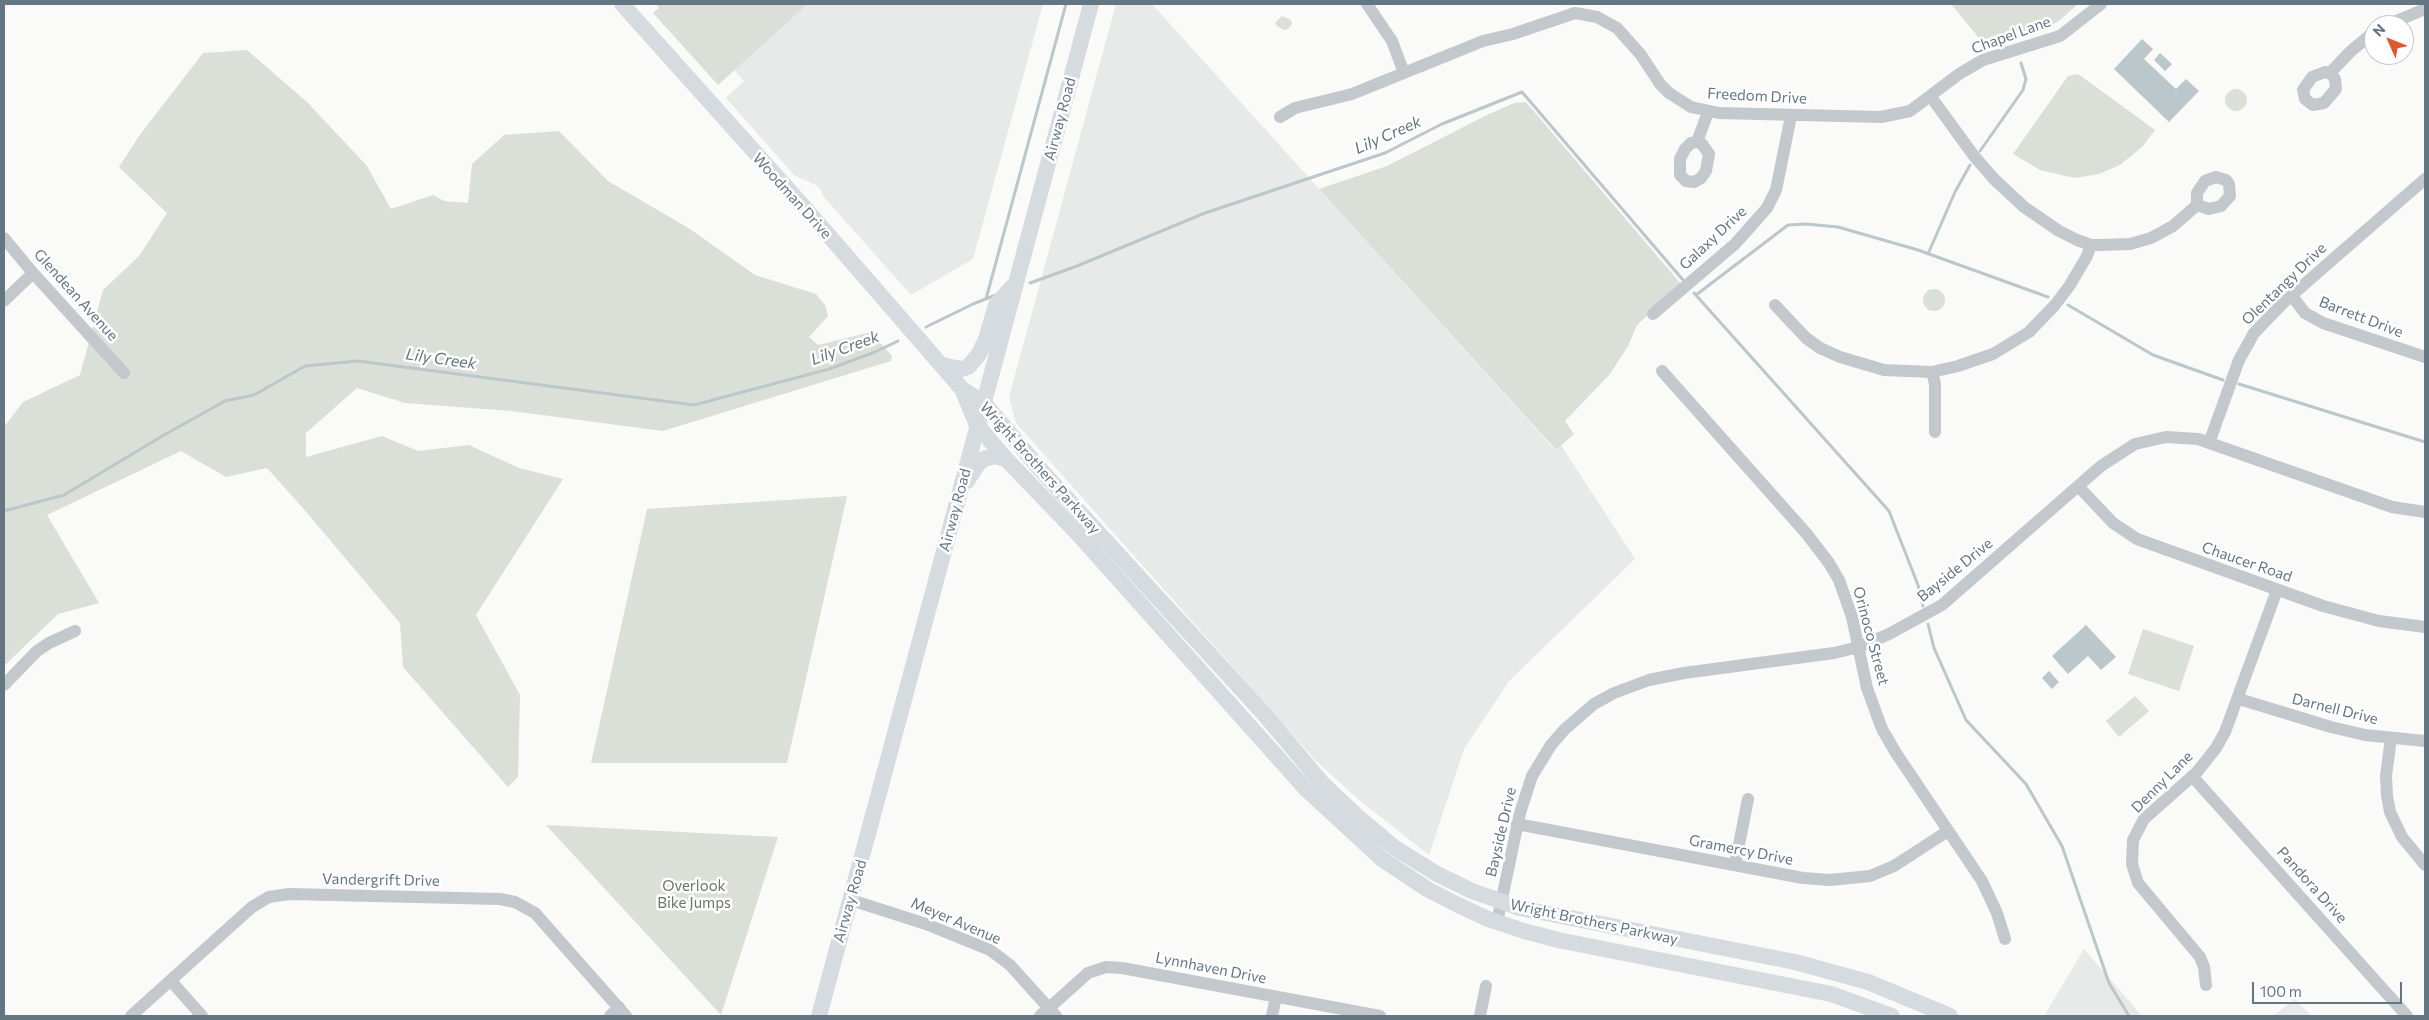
<!DOCTYPE html>
<html>
<head>
<meta charset="utf-8">
<style>
	body { margin:0 }
	#map { position:relative; width:2429px; height:1020px; overflow:hidden; background:#fafaf8; font-family:Commissioner,sans-serif }
	canvas { display:block }
	.frame { position:absolute; inset:0; border:5px solid #657683; pointer-events:none }
	.north { position:absolute; left:2364px; top:15px; width:50px; height:50px; box-sizing:border-box; background:#fff; border:1px solid #c1c8cd; border-radius:50%; rotate:314deg; font-size:14px; font-weight:700; line-height:20px; text-align:center; color:#657683 }
	.north::after { content:''; display:block; margin:auto; width:18px; height:22px; background:#e4572e; clip-path:polygon(50% 0,100% 100%,50% 72%,0 100%) }
	.scale { position:absolute; left:2252px; top:982px; width:150px; height:22px; box-sizing:border-box; border:2px solid #657683; border-top:0; padding-left:6px; font-size:15px; line-height:18px; white-space:nowrap; color:#657683; -webkit-text-stroke:4px #fff; paint-order:stroke }
</style>
</head>
<body>
<div id="map">
<canvas width="2429" height="1020"></canvas>
<div class="frame"></div>
<div class="north">N</div>
<div class="scale">100 m</div>
</div>
<script>
const ctx = document.querySelector('canvas').getContext('2d');
ctx.lineJoin = 'round';
function fillPath(path, color) { ctx.fillStyle = color; ctx.fill(path, 'evenodd'); }
const poly = rows => new Path2D(rows.map(r => 'M' + r).join(''));
function strokePath(path, color, width, dash) { ctx.strokeStyle = color; ctx.lineWidth = width; ctx.lineCap = dash ? 'butt' : 'round'; ctx.setLineDash(dash || []); ctx.stroke(path); }
function write(font, color, halo, rows, align = 'center') {
  ctx.font = font + ' Commissioner,sans-serif'; ctx.lineWidth = 5; ctx.setLineDash([]); ctx.textBaseline = 'middle'; ctx.strokeStyle = halo; ctx.fillStyle = color; for (const [text, x, y, turn = 0] of rows) {
    ctx.save(); ctx.translate(x, y); ctx.rotate((+turn || 0) * Math.PI / 180); ctx.textAlign = isNaN(turn) ? turn : align; if (halo) ctx.strokeText(text, 0, 0); ctx.fillText(text, 0, 0); ctx.restore();
  }
}
const built = poly([
	[808,4,1043,4,973,259,911,295,823,196,820,189,816,185,794,175,726,98,744,81,734,70],
	[1116,4,1152,4,1555,450,1561,445,1635,559,1509,681,1464,749,1429,855,1359,800,1317,762,1016,423,1009,397],
	[2084,949,2142,1016,2044,1016],
	[2295,999,2311,1016,2273,1016]
]);
const green = poly([
	[656,4,808,4,718,85,653,13,659,8],
	[1951,4,2078,4,2060,20,2042,31,2002,42,1984,44],
	[1282,16,1291,20,1292,24,1288,29,1284,30,1277,26,1275,23],
	[247,50,307,102,367,166,391,209,433,195,444,201,468,203,472,164,504,135,559,131,608,181,690,229,755,275,816,294,825,305,828,316,809,337,818,345,871,332,892,356,891,361,663,431,511,411,405,403,357,388,306,433,306,457,382,436,418,451,469,445,519,468,563,479,476,615,520,695,518,777,508,787,403,667,400,623,302,507,267,468,226,477,181,451,47,515,99,603,58,614,4,666,4,427,23,402,80,375,103,290,139,256,167,213,119,167,139,136,203,53],
	[2078,74,2155,130,2142,147,2120,165,2099,174,2075,178,2040,170,2013,154,2068,76],
	'2225 100a11 11 0 1 1 22 0a11 11 0 1 1-22 0Z',
	[1526,102,1681,284,1637,325,1628,346,1610,374,1565,421,1574,434,1556,450,1319,189,1387,166,1487,115,1514,103],
	'1923 300a11 11 0 1 1 22 0a11 11 0 1 1-22 0Z',
	[847,496,787,763,591,763,647,509],
	[2143,629,2194,646,2179,691,2128,674],
	[2135,696,2149,711,2119,737,2106,721],
	[546,825,778,837,721,1015]
]);
const water = poly([
	[2142,39,2153,49,2144,59,2176,89,2186,79,2199,91,2169,122,2114,69],
	[2160,53,2172,64,2165,71,2154,60],
	[2086,625,2116,657,2101,670,2088,656,2068,674,2052,656],
	[2049,671,2059,682,2052,689,2042,678]
]);
const stream = poly([
	[1980,151,2023,90,2026,79,2021,63],
	[1928,254,1955,192,1970,165],
	[1030,283,1077,266,1205,213,1385,153,1442,124,1522,92,1683,280],
	[1694,293,1889,511,1918,585,1923,606],
	[1696,295,1788,225,1806,224,1838,227,1918,250,2048,297],
	[986,299,1066,4],
	[2068,305,2153,355,2223,380],
	[926,327,973,304,996,295],
	[2239,384,2425,442],
	[4,511,64,495,164,435,225,401,254,395,305,366,358,361,694,405,829,369,875,352,898,341],
	[1928,624,1934,648,1966,720,2026,784,2062,846,2109,983,2129,1016]
]);
const minor = poly([
	[1367,4,1392,41,1404,73],
	[2387,25,2425,9],
	[2325,72,2330,73,2335,79,2336,89,2324,103,2313,105,2305,99,2303,90,2312,77,2325,72],
	[2330,73,2351,51,2374,32],
	[1931,97,1974,156,1994,179,2024,207,2059,231,2077,240,2091,245,2100,245,2130,244,2151,238,2173,226,2197,205,2209,209,2221,206,2230,196,2229,184,2226,180,2216,177,2205,181,2197,193,2197,205],
	[1280,117,1295,108,1352,94,1483,41,1513,34,1575,13,1597,17,1617,28,1641,55,1660,84,1669,93,1691,107,1719,113,1881,117,1910,111,1959,74,1983,60,2060,36,2101,4],
	[1697,142,1702,144,1709,154,1706,171,1701,178,1694,182,1686,181,1680,175,1680,159,1685,149,1691,143,1697,142,1708,112],
	[4,238,33,273,124,373],
	[2292,296,2305,313,2323,323,2425,357],
	[4,301,33,273],
	[1775,305,1806,338,1820,348,1840,357,1884,370,1932,372,1958,366,1993,354,2029,332,2055,305,2070,285,2087,256,2091,245],
	[1653,314,1735,244,1767,208,1776,190,1791,116],
	[1662,371,1806,533,1829,563,1839,580,1852,617,1867,688,1882,729,1896,753,1982,881,1997,913,2005,939],
	[1932,372,1935,384,1935,432],
	[2209,443,2239,360,2254,333,2284,302,2425,179],
	[2078,486,2113,523,2137,539,2323,606,2379,621,2425,627],
	[4,685,37,651,49,643,75,631],
	[2239,699,2331,727,2365,735,2425,741],
	[2391,738,2386,776,2387,796,2390,812,2402,837,2425,865],
	[2192,776,2407,1016],
	[1517,824,1803,878,1830,880,1870,876,1894,866,1948,831],
	[1735,865,1748,799],
	[851,900,926,924,990,950,1010,965,1056,1016],
	[1497,922,1520,813,1532,776,1551,745,1565,729,1594,704,1614,693,1649,680,1684,673,1834,653,1859,647,1889,634,1942,605,2101,466,2135,444,2166,437,2198,439,2392,507,2425,512],
	[171,981,202,1016],
	[2206,985,2204,967,2200,957,2138,883,2132,864,2133,840,2144,819,2197,772,2216,748,2225,732,2277,590],
	[131,1016,252,907,269,897,289,894,500,899,515,902,535,913,626,1016],
	[610,1016,619,1007],
	[1040,1016,1088,973,1106,967,1122,968,1380,1016],
	[1272,1016,1276,997],
	[1480,1016,1486,986]
]);
const major = poly([
	[622,4,804,207,962,389,977,425,1006,459,1078,534,1305,788,1382,859,1427,889,1458,905,1488,919,1524,931,1558,940,1831,994,1892,1016],
	[941,365,962,369,968,367,979,354,986,339,996,305,1012,287],
	[962,389,983,402,1039,468,1265,715,1322,783,1357,816,1395,848,1437,874,1472,891,1520,908,1795,962,1868,982,1950,1016],
	[967,481,978,464,984,459,994,456,1006,459],
	[819,1016,1091,4]
]);
const streetNames = [
	["Chapel Lane",2011,35,-20],
	["Freedom Drive",1757,96,3],
	["Airway Road",1060,119,-75],
	["Woodman Drive",792,196,48],
	["Galaxy Drive",1713,238,-43],
	["Olentangy Drive",2284,284,-44],
	["Glendean Avenue",76,295,48],
	["Barrett Drive",2361,317,21],
	["Wright Brothers Parkway",1040,468,48],
	["Airway Road",955,510,-75],
	["Chaucer Road",2247,562,19],
	["Bayside Drive",1955,570,-39],
	["Orinoco Street",1871,636,75],
	["Darnell Drive",2335,709,14],
	["Denny Lane",2162,782,-45],
	["Bayside Drive",1501,832,-77],
	["Gramercy Drive",1741,850,11],
	["Vandergrift Drive",381,880,1],
	["Pandora Drive",2312,885,48],
	["Airway Road",850,901,-74],
	["Meyer Avenue",956,921,23],
	["Wright Brothers Parkway",1594,922,12],
	["Lynnhaven Drive",1211,968,11]
];
const parkNames = [
	["Overlook",694,886],
	["Bike Jumps",694,903]
];
const waterNames = [
	["Lily Creek",1388,135,-24],
	["Lily Creek",845,348,-20],
	["Lily Creek",441,359,8]
];
fillPath(built, '#e8e9e9');
fillPath(green, '#dadfd7');
fillPath(water, '#bbc7cb');
strokePath(stream, '#bbc7cb', 3);
strokePath(minor, '#c3c8cc', 12);
strokePath(major, '#d6dbdf', 16);
write('15px', '#657683', '#fff', streetNames);
write('15px', '#687a64', '#fff', parkNames);
write('italic 16px', '#60757c', '#fff', waterNames);
</script>
</body>
</html>
